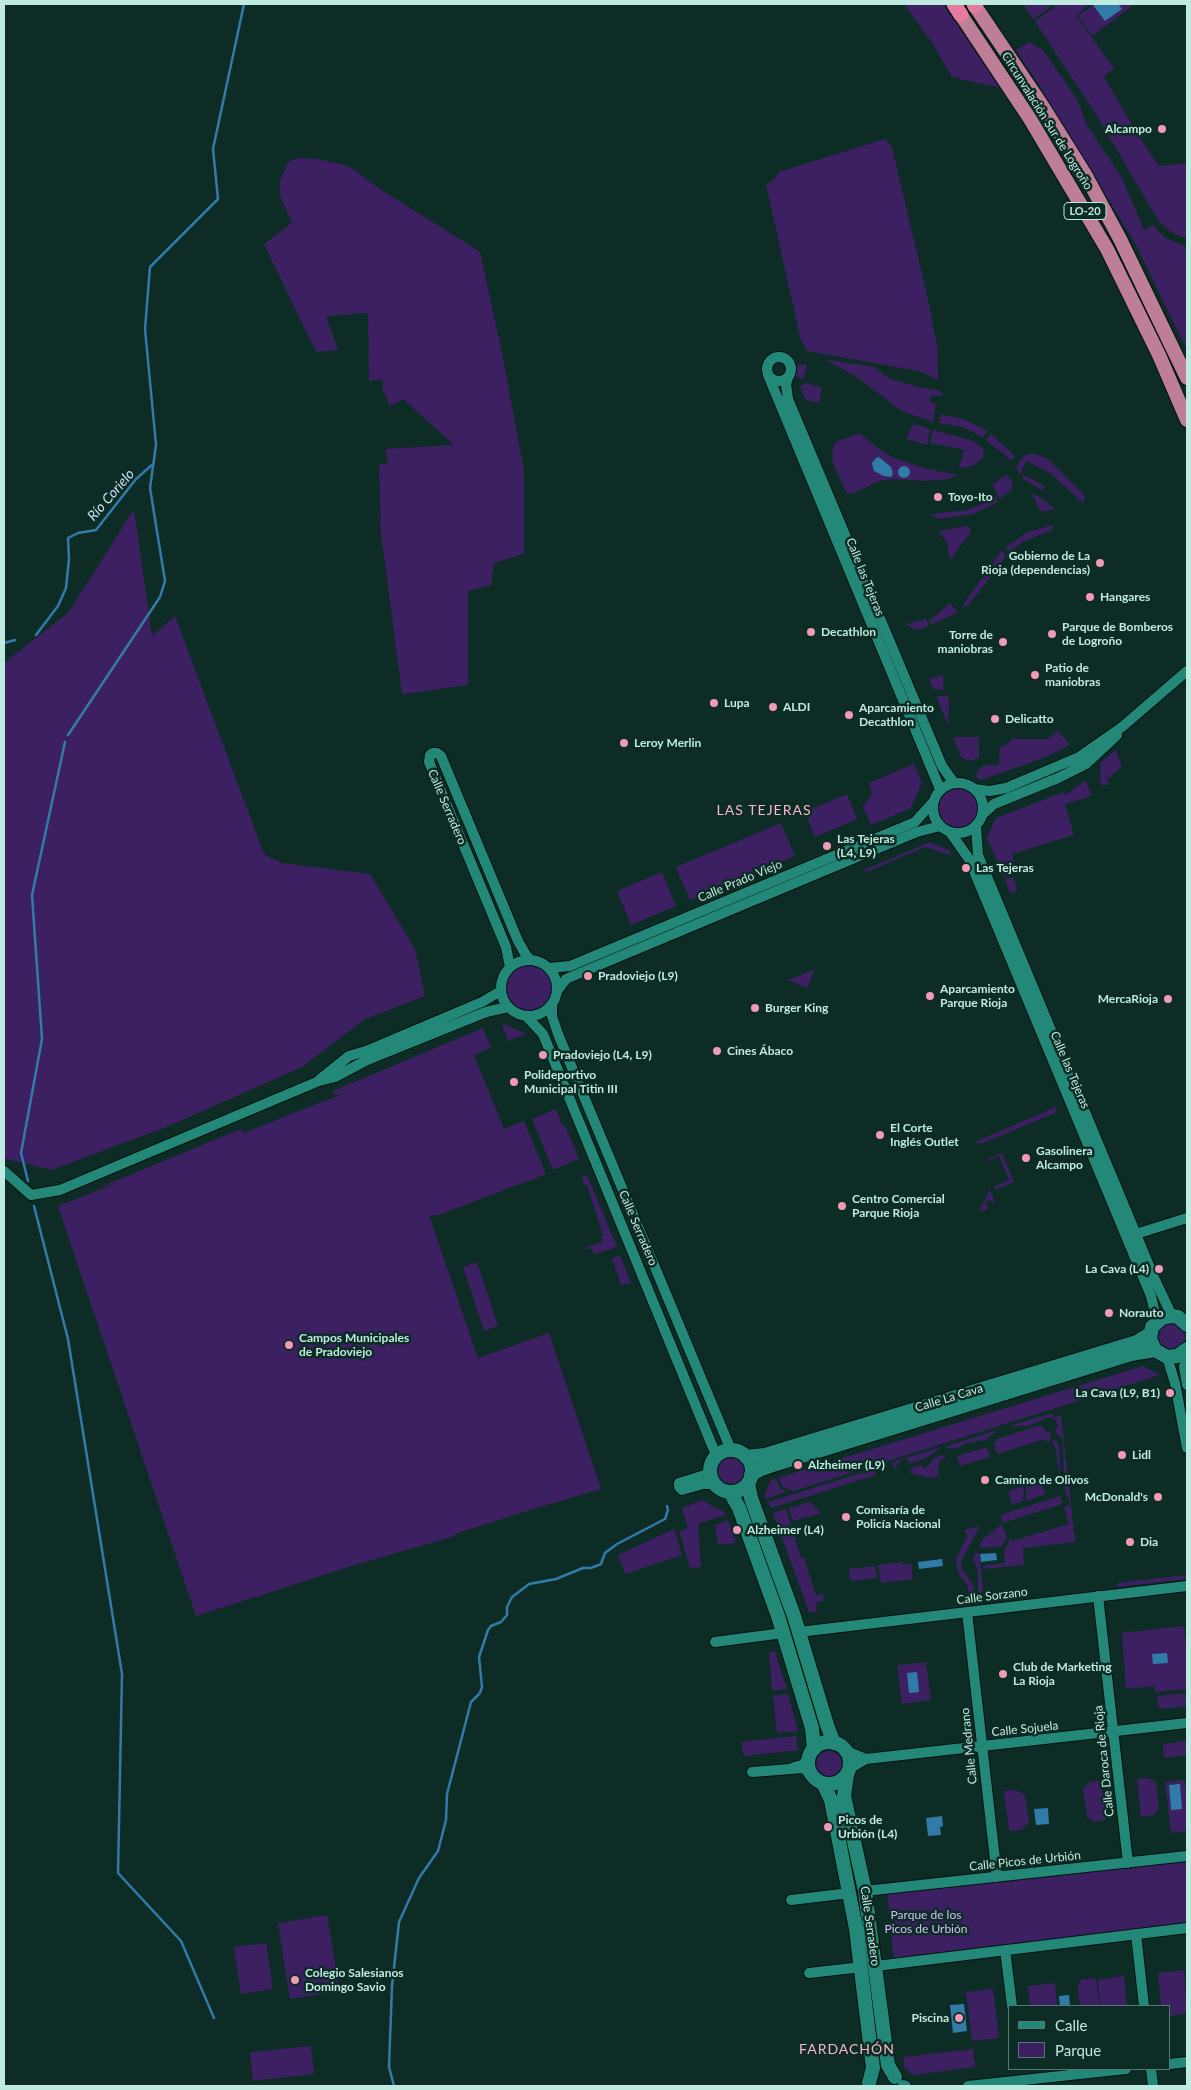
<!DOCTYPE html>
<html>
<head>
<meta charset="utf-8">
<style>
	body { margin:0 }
	#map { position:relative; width:1191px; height:2090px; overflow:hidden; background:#0e2c26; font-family:Lato,sans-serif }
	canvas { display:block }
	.frame { position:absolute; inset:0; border:5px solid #bfeae0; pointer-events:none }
	.legend { position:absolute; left:1008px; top:2005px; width:162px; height:65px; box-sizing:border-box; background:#0e2c26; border:1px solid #557870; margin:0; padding:6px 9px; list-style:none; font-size:15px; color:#bfeae0 }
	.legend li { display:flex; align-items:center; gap:10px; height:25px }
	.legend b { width:25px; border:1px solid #557870 }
</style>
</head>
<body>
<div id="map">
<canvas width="1191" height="2090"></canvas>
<div class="frame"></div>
<ul class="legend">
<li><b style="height:6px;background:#238877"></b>Calle</li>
<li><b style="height:14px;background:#3c2062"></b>Parque</li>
</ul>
</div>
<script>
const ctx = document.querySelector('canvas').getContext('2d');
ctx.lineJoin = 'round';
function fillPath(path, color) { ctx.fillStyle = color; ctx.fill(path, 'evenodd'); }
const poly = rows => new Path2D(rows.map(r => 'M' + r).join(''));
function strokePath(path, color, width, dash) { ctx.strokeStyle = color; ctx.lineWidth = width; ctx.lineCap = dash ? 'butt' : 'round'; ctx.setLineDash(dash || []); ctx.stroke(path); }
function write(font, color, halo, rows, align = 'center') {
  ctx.font = font + ' Lato,sans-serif'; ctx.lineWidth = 5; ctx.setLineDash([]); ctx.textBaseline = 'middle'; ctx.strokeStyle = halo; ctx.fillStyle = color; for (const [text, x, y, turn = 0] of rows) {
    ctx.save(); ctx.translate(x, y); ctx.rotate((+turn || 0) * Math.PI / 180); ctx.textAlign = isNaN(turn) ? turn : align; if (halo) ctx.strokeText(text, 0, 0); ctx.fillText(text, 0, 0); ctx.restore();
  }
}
const green = poly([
	[904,4,943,4,1000,88,952,77,933,44],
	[1023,4,1050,4,1052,6,1033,19],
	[1053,4,1088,4,1088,5,1076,16,1114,68,1104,77,1138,135,1159,166,1187,163,1187,239,1171,232,1158,220,1097,116,1035,21,1055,7],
	[1095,4,1135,4,1092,36,1078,16],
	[1029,42,1043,50,1077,99,1086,124,1122,178,1144,230,1153,225,1165,238,1187,247,1187,350,1136,245,1039,85,1016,50],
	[885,139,892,148,928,299,937,346,938,380,919,371,807,351,801,341,766,184,773,181,779,172],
	[298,158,318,159,349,166,377,187,480,252,501,348,524,470,524,554,494,563,491,585,468,591,468,685,402,694,381,533,379,464,388,463,385,449,454,445,403,399,390,406,383,390,382,379,369,381,368,313,326,316,338,350,317,352,309,338,264,244,292,223,280,196,280,181,288,162],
	[824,359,874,367,890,379,919,387,940,391,943,396,931,395,930,402,936,403,933,422,902,411,857,377],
	[797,365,807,365,803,380,796,376],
	[806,383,822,388,819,403,806,400,800,386],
	[941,414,966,420,988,431,983,437,962,427,939,423],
	[913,424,930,429,927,445,906,439],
	[933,430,971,440,984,449,983,457,973,466,959,468,964,450,930,443],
	[860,433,876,447,892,457,927,469,959,475,947,479,925,481,894,479,879,481,854,493,847,494,833,463,832,454,834,444,838,441],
	[991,434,1015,456,1013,459,1010,459,986,440],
	[1029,454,1034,454,1047,458,1083,494,1085,498,1083,503,1050,473,1026,461,1020,475,1019,474,1016,467,1024,456],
	[1006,475,1011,480,1013,488,1000,499,992,485],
	[1023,475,1034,480,1045,487,1042,490,1023,479],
	[1032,494,1034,494,1044,500,1055,509,1041,512],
	[997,497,998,501,992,505,973,514,939,519,931,514,968,510],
	[134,509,152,636,175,616,264,854,282,863,370,874,415,949,425,996,365,1019,302,1067,169,1126,51,1170,4,1158,4,663,69,612],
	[1052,525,1053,530,1024,541,1010,552,1005,548,1026,533],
	[967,526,970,527,970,533,950,560,947,543,939,531],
	[1002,550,1006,555,991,577,969,604,966,607,963,605],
	[950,603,958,612,931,625,929,621],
	[926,619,929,626,916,630,906,624],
	[943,674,944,690,933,689,929,679],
	[936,696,949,696,948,725],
	[1057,731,1070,744,1066,747,1046,757,981,780,975,776,980,768,986,765,999,765,1000,747,1009,743,1012,739,1048,739],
	[953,737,979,737,979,757,974,760,966,760,961,757],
	[1116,750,1122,768,1117,770,1117,772,1112,774,1113,777,1107,778,1109,784,1103,786,1101,784,1100,773,1101,762],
	[914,764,922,783,911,808,871,825,863,806,872,794,869,783],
	[1085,780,1092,796,1065,804,1074,835,1012,854,1014,862,1008,864,1012,875,1004,877,987,838,996,818,1064,792,1065,796],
	'935 808a22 22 0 1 1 44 0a22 22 0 1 1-44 0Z',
	[847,794,857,819,815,837,805,812],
	[781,823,795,856,690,900,676,867],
	[930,842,950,851,951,855,925,847,869,871,862,871],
	[662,872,676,906,631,925,617,891],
	[1013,877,1017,889,1013,893,1010,892,1005,879],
	'506 988a23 23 0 1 1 46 0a23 23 0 1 1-46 0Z',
	[815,969,807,988,788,980,811,971],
	[505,1024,526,1034,508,1041,502,1025],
	[483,1028,491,1048,474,1055,504,1129,524,1121,546,1174,439,1215,429,1215,478,1358,549,1333,601,1489,533,1509,455,1534,455,1536,358,1564,196,1616,58,1206,122,1181,98,1188,241,1129,244,1133,347,1092,335,1096,333,1091],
	[1056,1107,1057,1112,981,1144,975,1142],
	[556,1109,562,1126,565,1125,579,1159,553,1170,532,1119],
	[1002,1153,1014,1182,995,1190,994,1187,1009,1180,999,1156,987,1161,988,1159],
	[587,1175,617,1247,595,1254,590,1248,582,1249,602,1242,601,1236,603,1235,587,1185,584,1185,582,1176],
	[990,1189,994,1201,993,1204,991,1200,985,1202,988,1209,979,1212],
	[620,1255,631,1283,621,1285,612,1258],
	[477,1262,498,1326,484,1331,463,1267],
	'1157 1337a14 14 0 1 1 28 0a14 14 0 1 1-28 0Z',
	[1143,1366,1160,1375,793,1491,783,1487,778,1478],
	[1052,1413,1054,1418,1061,1415,1075,1542,1023,1548,1024,1565,983,1569,983,1566,1005,1563,1004,1551,1011,1538,1012,1541,1069,1524,1064,1507,1070,1505,1064,1486,1063,1440,1055,1431,1058,1425,1056,1420,1049,1417,1028,1426,1009,1426],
	[1041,1425,1045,1431,1051,1434,1050,1441,1046,1442,1045,1439,997,1454,994,1445,997,1439],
	[998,1430,985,1440,966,1443,956,1449,944,1447],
	[1052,1440,1057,1441,1059,1446,1060,1474,1056,1460,1058,1458],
	[941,1447,930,1456,916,1462,911,1463,906,1459,902,1460,898,1463,895,1471,893,1462],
	[987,1447,990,1457,960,1466,957,1456],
	[942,1455,946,1458,941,1460,938,1465,938,1471,940,1475,930,1478,909,1473,913,1467,921,1465,924,1468,927,1467,935,1458],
	'716 1471a14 14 0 1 1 28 0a14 14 0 1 1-28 0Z',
	[874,1469,876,1475,771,1508,768,1502],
	[776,1479,779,1487,786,1492,766,1499,765,1494,771,1480],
	[1041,1481,1045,1494,1026,1501,1026,1485],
	[1024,1486,1023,1501,1012,1505,1008,1491],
	[1060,1496,1062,1504,1003,1523,1000,1515],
	[703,1500,716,1509,724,1511,725,1515,698,1524,701,1567,690,1568,679,1531,688,1528,682,1508],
	[810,1502,821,1513,793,1521,789,1508],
	[786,1509,801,1558,804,1557,816,1596,823,1594,823,1601,816,1602,817,1612,809,1612,773,1513],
	[728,1520,736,1543,718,1545,715,1526],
	[1002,1524,1007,1537,1002,1546,979,1548,983,1539],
	[980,1526,961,1561,962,1570,973,1584,974,1593,968,1594,968,1586,958,1573,956,1558,967,1537,965,1530],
	[674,1529,682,1555,625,1574,618,1555],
	[975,1553,979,1553,983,1592,978,1593,978,1571,973,1558],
	[902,1562,903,1565,911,1564,913,1579,881,1583,878,1565],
	[875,1566,877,1578,850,1581,849,1569],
	[1185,1575,1186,1579,1117,1587,1117,1583],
	[1184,1626,1187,1655,1187,1689,1155,1692,1154,1686,1126,1689,1122,1633],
	[769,1652,775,1652,787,1689,772,1691],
	[926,1662,931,1700,902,1704,897,1665],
	[1187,1693,1187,1706,1159,1709,1157,1696],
	[788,1694,798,1731,777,1733,773,1696],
	[796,1736,798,1750,744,1756,741,1742],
	[1187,1741,1187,1755,1164,1758,1163,1744],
	'816 1764a13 13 0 1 1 26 0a13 13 0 1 1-26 0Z',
	[1147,1778,1156,1782,1159,1808,1152,1816,1141,1817,1137,1779],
	[1184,1780,1187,1793,1187,1831,1171,1833,1165,1782],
	[1101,1781,1106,1820,1094,1822,1087,1817,1083,1789,1090,1782],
	[1016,1790,1025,1795,1029,1823,1021,1830,1009,1831,1004,1791],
	[1187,1859,1187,1926,894,1960,887,1892],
	[327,1915,340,1991,290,1999,278,1923],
	[266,1943,273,1989,241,1994,234,1947],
	[1184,1970,1187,2013,1170,2016,1170,2006,1161,2006,1158,1973],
	[1124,1976,1127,2006,1100,2006,1098,1980],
	[1096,1978,1099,2006,1080,2006,1078,1987,1081,1980],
	[1055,1983,1057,2006,1030,2006,1028,1986],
	[993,1989,999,2038,972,2041,966,1992],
	[311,2046,314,2074,253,2081,250,2052],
	[973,2049,975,2067,913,2075,904,2067,904,2057]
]);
const water = poly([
	[1095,4,1118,4,1122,9,1105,21,1093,5],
	[879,457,891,467,893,474,891,477,884,476,874,471,872,463,876,458],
	'898 472a6 6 0 1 1 12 0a6 6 0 1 1-12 0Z',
	[996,1553,997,1560,981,1562,980,1554],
	[942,1559,943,1566,919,1569,918,1562],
	[1167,1653,1168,1663,1153,1664,1152,1654],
	[917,1672,919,1692,909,1693,907,1673],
	[1180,1784,1182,1809,1171,1810,1169,1785],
	[1048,1808,1049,1824,1036,1825,1034,1809],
	[942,1816,943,1826,940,1827,941,1835,928,1836,926,1818],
	[1069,1995,1070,2006,1060,2006,1059,1996],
	[964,2004,967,2031,953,2033,950,2005]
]);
const stream = poly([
	[36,635,58,606,66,588,69,559,68,538,78,533,96,530,136,479,153,464],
	[4,643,15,640],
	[68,735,160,597,165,581,150,488,156,445,145,329,150,267,218,199,213,149,244,4],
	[28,1181,21,1153,42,1039,32,895,65,742],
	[34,1206,68,1339,122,1674,118,1873,181,1941,214,2018],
	[394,2086,389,2067,392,1986,399,1922,419,1878,438,1851,446,1820,447,1794,471,1702,480,1693,482,1687,479,1657,488,1630,491,1626,501,1622,507,1615,507,1607,512,1597,520,1591,529,1584,556,1579,583,1568,591,1568,601,1564,605,1553,617,1544,665,1519,668,1510,667,1506]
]);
const minor = poly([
	'767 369a12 12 0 1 1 24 0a12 12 0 1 1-24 0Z',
	[768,375,940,789],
	[788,378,786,384,788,399,942,766,954,783],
	'933 808a25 25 0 1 1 50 0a25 25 0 1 1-50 0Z',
	[974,789,990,791,1006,788,1079,757,1122,727,1187,671],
	[982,815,994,804,1058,778,1086,764,1117,735],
	[976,826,978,855,1155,1280,1172,1316],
	[950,832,969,859,1151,1296,1157,1321],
	'501 988a28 28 0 1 1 56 0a28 28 0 1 1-56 0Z',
	[510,967,506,947,429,762,430,755,433,753,437,753,441,756,518,941,526,955,531,960],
	[549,968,570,966,915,822,933,802],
	[557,991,566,979,573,976,917,832,940,826],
	[552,1005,552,1016,558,1034,731,1450],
	[526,1016,543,1034,716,1455],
	[319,1080,349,1056,366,1051,482,1002,501,991],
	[4,1171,31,1195,60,1190,319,1081,335,1077,367,1060,486,1012,508,1007],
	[1136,1234,1187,1218],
	[1187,1350,1184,1367,1187,1385],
	[1167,1357,1175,1383,1187,1448],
	[710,1471,705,1475,679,1483,679,1487,682,1490,703,1484,714,1484],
	[1098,1596,1128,1863],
	[967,1612,997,1877],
	[799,1632,1187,1586],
	[715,1642,783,1633],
	[846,1751,866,1759],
	[794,1767,802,1765,809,1758],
	[849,1769,866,1759,1187,1723],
	[752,1772,803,1768,811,1774],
	[865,1891,1187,1856],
	[791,1900,850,1893],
	[1136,1934,1144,2006],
	[1005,1950,1012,2006],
	[876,1966,1187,1928],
	[809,1973,862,1967],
	[1170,2064,1187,2062],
	[1151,2069,1153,2086],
	[903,2085,906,2086],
	[968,2086,1126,2069]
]);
const secondary = poly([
	[1187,1325,1178,1317,1172,1316,1162,1318,1152,1327,1150,1339,1155,1350,1167,1357,1177,1356,1187,1349],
	'710 1471a21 21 0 1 1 42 0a21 21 0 1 1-42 0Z',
	[746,1457,765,1455,1137,1342,1150,1334],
	[751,1475,759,1470,776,1464,1131,1354,1155,1350],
	[748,1483,751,1498,794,1616,827,1725,834,1743],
	[730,1492,739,1508,778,1616,812,1728,814,1749],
	'808 1763a21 21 0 1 1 42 0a21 21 0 1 1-42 0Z',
	[847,1775,844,1796,865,1891,888,2065,895,2077],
	[823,1783,831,1800,856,1929,873,2068,869,2083]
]);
const trunk = poly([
	[975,6,1043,107,1086,176,1120,239,1187,378],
	[961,15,1030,119,1107,249,1159,355,1187,420]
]);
const motorway = poly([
	[954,4,961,15],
	[974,4,975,6]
]);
const markers = [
	[1162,129,5,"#f09ab5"],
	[938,497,5,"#f09ab5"],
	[1100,563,5,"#f09ab5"],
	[1090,597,5,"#f09ab5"],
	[811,632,5,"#f09ab5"],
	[1052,634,5,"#f09ab5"],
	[1003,642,5,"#f09ab5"],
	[1035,675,5,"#f09ab5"],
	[714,703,5,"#f09ab5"],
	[773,707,5,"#f09ab5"],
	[849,715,5,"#f09ab5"],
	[995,719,5,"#f09ab5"],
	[624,743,5,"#f09ab5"],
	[827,846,5,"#f09ab5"],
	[966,868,5,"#f09ab5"],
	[588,976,5,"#f09ab5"],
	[930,996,5,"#f09ab5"],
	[1168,999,5,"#f09ab5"],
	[755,1008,5,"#f09ab5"],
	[717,1051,5,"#f09ab5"],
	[543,1055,5,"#f09ab5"],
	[514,1082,5,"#f09ab5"],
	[880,1135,5,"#f09ab5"],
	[1026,1158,5,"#f09ab5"],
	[842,1206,5,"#f09ab5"],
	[1159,1269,5,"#f09ab5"],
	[1109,1313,5,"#f09ab5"],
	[289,1345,5,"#f09ab5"],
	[1170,1393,5,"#f09ab5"],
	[1122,1455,5,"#f09ab5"],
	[798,1465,5,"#f09ab5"],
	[985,1480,5,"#f09ab5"],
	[1158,1497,5,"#f09ab5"],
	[846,1517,5,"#f09ab5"],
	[737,1530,5,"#f09ab5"],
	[1130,1542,5,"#f09ab5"],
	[1003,1674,5,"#f09ab5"],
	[828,1827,5,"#f09ab5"],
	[295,1980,5,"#f09ab5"],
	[959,2018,5,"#f09ab5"]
];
const shields = [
	[1085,211,42]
];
const shieldNames = [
	["LO-20",1085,211]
];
const streetNames = [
	["Circunvalación Sur de Logroño",1047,121,58],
	["Calle las Tejeras",865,577,68],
	["Calle Serradero",447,807,67],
	["Calle Prado Viejo",740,881,-23],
	["Calle las Tejeras",1070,1070,67],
	["Calle Serradero",638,1228,67],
	["Calle La Cava",949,1398,-17],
	["Calle Sorzano",992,1596,-7],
	["Calle Sojuela",1025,1729,-6],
	["Calle Medrano",969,1746,-96],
	["Calle Daroca de Rioja",1104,1761,-96],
	["Calle Picos de Urbión",1025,1861,-6],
	["Calle Serradero",870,1926,82]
];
const poiNames = [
	["Alcampo",1152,129,"right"],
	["Toyo-Ito",948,497],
	["Gobierno de La",1090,556,"right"],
	["Rioja (dependencias)",1090,570,"right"],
	["Hangares",1100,597],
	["Parque de Bomberos",1062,627],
	["de Logroño",1062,641],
	["Decathlon",821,632],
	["Torre de",993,635,"right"],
	["maniobras",993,649,"right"],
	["Patio de",1045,668],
	["maniobras",1045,682],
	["Lupa",724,703],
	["ALDI",783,707],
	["Aparcamiento",859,708],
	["Decathlon",859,722],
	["Delicatto",1005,719],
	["Leroy Merlin",634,743],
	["Las Tejeras",837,839],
	["(L4, L9)",837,853],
	["Las Tejeras",976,868],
	["Pradoviejo (L9)",598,976],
	["Aparcamiento",940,989],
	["Parque Rioja",940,1003],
	["MercaRioja",1158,999,"right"],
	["Burger King",765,1008],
	["Cines Ábaco",727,1051],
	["Pradoviejo (L4, L9)",553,1055],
	["Polideportivo",524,1075],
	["Municipal Titin III",524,1089],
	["El Corte",890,1128],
	["Inglés Outlet",890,1142],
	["Gasolinera",1036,1151],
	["Alcampo",1036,1165],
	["Centro Comercial",852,1199],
	["Parque Rioja",852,1213],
	["La Cava (L4)",1149,1269,"right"],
	["Norauto",1119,1313],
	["Campos Municipales",299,1338],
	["de Pradoviejo",299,1352],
	["La Cava (L9, B1)",1160,1393,"right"],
	["Lidl",1132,1455],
	["Alzheimer (L9)",808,1465],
	["Camino de Olivos",995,1480],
	["McDonald's",1148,1497,"right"],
	["Comisaría de",856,1510],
	["Policía Nacional",856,1524],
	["Alzheimer (L4)",747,1530],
	["Dia",1140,1542],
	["Club de Marketing",1013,1667],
	["La Rioja",1013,1681],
	["Picos de",838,1820],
	["Urbión (L4)",838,1834],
	["Colegio Salesianos",305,1973],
	["Domingo Savio",305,1987],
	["Piscina",949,2018,"right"]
];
const parkNames = [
	["Parque de los",926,1915],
	["Picos de Urbión",926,1929]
];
const waterNames = [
	["Río Corielo",111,495,-49]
];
const neighbourhoodNames = [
	["LAS TEJERAS",764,810],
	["FARDACHÓN",847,2049]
];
fillPath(green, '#3c2062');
fillPath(water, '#317ba8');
strokePath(stream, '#317ba8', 2.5);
strokePath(minor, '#00140f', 12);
strokePath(secondary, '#00140f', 16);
strokePath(trunk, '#00140f', 16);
strokePath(motorway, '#00140f', 18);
strokePath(minor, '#238877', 10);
strokePath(secondary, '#238877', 14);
strokePath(trunk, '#be7e98', 14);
strokePath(motorway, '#e57ba0', 15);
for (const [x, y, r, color] of markers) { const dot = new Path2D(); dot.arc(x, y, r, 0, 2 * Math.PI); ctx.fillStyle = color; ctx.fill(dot); strokePath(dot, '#0e2c26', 2); }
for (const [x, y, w] of shields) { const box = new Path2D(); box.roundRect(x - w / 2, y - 8.5, w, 17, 4); ctx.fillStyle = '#0e2c26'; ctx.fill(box); strokePath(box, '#bfeae0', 1); }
write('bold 11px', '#bfeae0', null, shieldNames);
write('12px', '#bfeae0', '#0e2c26', streetNames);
write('bold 12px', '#bfeae0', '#0e2c26', poiNames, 'left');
write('12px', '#d1bff7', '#0e2c26', parkNames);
write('italic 14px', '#c4e0f3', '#0e2c26', waterNames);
ctx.letterSpacing = '1px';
write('14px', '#f8b6ca', '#0e2c26', neighbourhoodNames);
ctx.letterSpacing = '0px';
</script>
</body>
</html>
